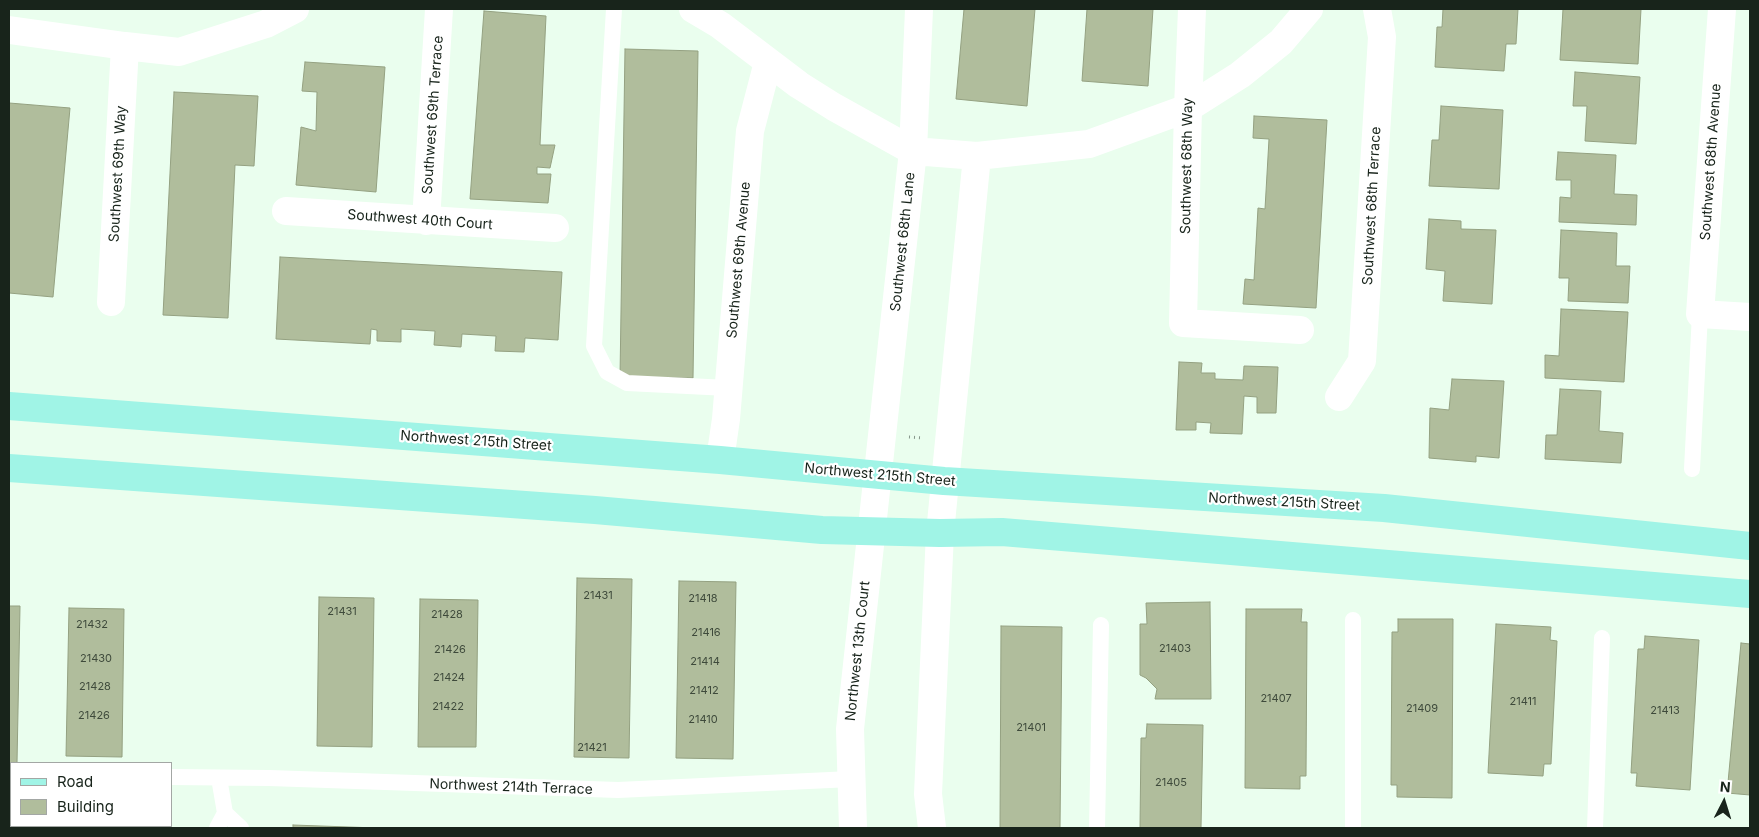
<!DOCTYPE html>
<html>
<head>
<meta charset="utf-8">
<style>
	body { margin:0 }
	#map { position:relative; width:1759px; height:837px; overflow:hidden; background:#eafeee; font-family:Inter,sans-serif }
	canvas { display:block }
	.frame { position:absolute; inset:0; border:10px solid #18241b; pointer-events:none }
	.legend { position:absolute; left:10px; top:762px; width:162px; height:65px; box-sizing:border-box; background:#fff; border:1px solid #a3a7a4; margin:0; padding:6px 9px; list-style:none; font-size:15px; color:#18241b }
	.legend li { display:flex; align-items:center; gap:10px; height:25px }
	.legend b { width:25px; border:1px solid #a3a7a4 }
	.north { position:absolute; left:1699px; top:777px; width:50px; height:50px; -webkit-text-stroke:4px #fff; paint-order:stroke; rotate:5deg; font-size:14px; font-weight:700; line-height:20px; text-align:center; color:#18241b }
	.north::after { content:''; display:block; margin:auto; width:18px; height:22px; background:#18241b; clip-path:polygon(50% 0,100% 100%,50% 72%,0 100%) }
</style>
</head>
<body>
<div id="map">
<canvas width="1759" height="837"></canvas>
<div class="frame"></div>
<ul class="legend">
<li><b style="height:6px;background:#a0f4e6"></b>Road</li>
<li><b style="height:14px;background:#b0bd9c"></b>Building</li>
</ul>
<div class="north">N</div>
</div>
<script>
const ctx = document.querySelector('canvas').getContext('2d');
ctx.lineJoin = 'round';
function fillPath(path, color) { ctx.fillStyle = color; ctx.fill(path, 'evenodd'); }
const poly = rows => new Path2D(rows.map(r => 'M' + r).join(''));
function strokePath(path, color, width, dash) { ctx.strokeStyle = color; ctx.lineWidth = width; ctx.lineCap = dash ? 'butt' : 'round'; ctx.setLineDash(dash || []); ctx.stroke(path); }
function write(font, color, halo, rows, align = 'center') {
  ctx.font = font + ' Inter,sans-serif'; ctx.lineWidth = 4.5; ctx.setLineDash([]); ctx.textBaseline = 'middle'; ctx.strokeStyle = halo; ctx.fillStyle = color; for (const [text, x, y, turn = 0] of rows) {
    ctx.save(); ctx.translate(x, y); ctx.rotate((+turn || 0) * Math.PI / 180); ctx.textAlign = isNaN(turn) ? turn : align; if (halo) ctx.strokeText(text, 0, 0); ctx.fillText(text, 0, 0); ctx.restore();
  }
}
const building = poly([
	[964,9,1035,9,1027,106,956,99,964,9],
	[1087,9,1153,9,1148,86,1082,81,1087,9],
	[1443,9,1518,9,1516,44,1506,44,1504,71,1435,67,1437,27,1442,27,1443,9],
	[1563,9,1641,9,1638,64,1560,60,1563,9],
	[484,11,546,16,540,145,555,145,550,168,537,167,537,174,551,174,548,203,470,199,484,11],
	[625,49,698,51,693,378,620,377,625,49],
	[305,62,385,67,376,192,296,185,301,127,316,131,317,92,302,91,305,62],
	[1575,72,1640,77,1636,144,1585,141,1587,106,1573,106,1575,72],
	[174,92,258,96,254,166,235,165,228,318,163,315,174,92],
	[9,103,70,108,53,297,9,293,9,103],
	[1441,106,1503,110,1499,189,1429,186,1432,140,1439,140,1441,106],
	[1254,116,1327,120,1316,308,1243,304,1245,279,1254,280,1258,208,1265,209,1269,139,1253,138,1254,116],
	[1558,152,1616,155,1614,194,1637,195,1636,225,1559,222,1560,197,1571,198,1571,180,1556,180,1558,152],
	[1429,219,1461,221,1461,229,1496,230,1492,304,1443,301,1445,271,1426,269,1429,219],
	[1561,230,1617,233,1616,266,1630,266,1628,303,1568,301,1569,278,1559,278,1561,230],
	[280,257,562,272,558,340,525,338,524,352,495,351,496,336,462,334,461,347,434,345,435,331,401,329,401,342,377,341,377,330,371,329,370,344,276,339,280,257],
	[1561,309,1628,312,1624,382,1545,378,1545,355,1559,356,1561,309],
	[1179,362,1202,363,1201,373,1215,373,1215,379,1243,380,1244,366,1278,367,1276,413,1257,413,1257,397,1244,396,1242,434,1210,433,1211,423,1196,422,1196,430,1176,430,1179,362],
	[1452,379,1504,381,1499,458,1476,456,1476,462,1429,458,1430,408,1449,410,1452,379],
	[1560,389,1601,391,1599,431,1623,433,1621,463,1545,459,1546,435,1557,435,1560,389],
	[577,578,632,579,629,758,574,757,577,578],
	[679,581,736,582,733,759,676,758,679,581],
	[319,597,374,598,372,747,317,746,319,597],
	[420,599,478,600,476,747,418,747,420,599],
	[1210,602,1211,699,1155,699,1157,689,1146,678,1140,675,1140,624,1147,624,1146,603,1210,602],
	[9,606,20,606,17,763,11,763,11,812,9,812,9,606],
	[69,608,124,609,122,757,66,756,69,608],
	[1246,609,1302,609,1301,622,1307,622,1306,776,1300,776,1300,789,1245,788,1246,609],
	[1398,619,1453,619,1452,798,1397,797,1397,785,1391,785,1392,632,1398,632,1398,619],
	[1496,624,1551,627,1550,640,1557,641,1551,764,1544,764,1543,776,1488,773,1496,624],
	[1001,626,1062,627,1060,828,1000,828,1001,626],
	[1645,636,1699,640,1690,790,1636,786,1637,773,1631,773,1638,649,1644,649,1645,636],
	[1741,643,1750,644,1750,795,1727,793,1741,643],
	[1147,724,1203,725,1201,828,1140,828,1141,738,1146,738,1147,724],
	[293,825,377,828,293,828,293,825]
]);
const path = poly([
	[909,437,923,438]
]);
const service = poly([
	[614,9,594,346,607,372,627,383,728,388],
	[1692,469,1700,314],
	[1353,620,1353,828],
	[171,777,269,778,618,790,851,779],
	[219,778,225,813,241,828],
	[56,828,62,826],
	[217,828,225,813],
	[1097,828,1101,625],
	[1595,828,1602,638]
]);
const minor = poly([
	[693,9,720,25,799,85,834,107,913,151,977,156,1089,144,1188,108,1240,75,1281,42,1309,9],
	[1192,9,1188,108,1183,323,1300,330],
	[1722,9,1700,314,1750,317],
	[9,30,125,46,179,52,266,24,295,9],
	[286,211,555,228],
	[426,221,439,9],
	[111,302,125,46],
	[1339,397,1362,361,1382,37,1377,9],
	[720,460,726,419,750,131,768,62],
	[853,828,850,729,913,151,919,9],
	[932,828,928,794,940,533,977,156]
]);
const primary = poly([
	[9,406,720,460,944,481,1384,508,1750,546],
	[9,468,595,510,822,530,940,533,1002,532,1750,594]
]);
const numberNames = [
	["21431",598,596],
	["21418",703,599],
	["21431",342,612],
	["21428",447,615],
	["21432",92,625],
	["21416",706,633],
	["21403",1175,649],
	["21426",450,650],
	["21430",96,659],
	["21414",705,662],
	["21424",449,678],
	["21428",95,687],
	["21412",704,691],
	["21407",1276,699],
	["21411",1523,702],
	["21422",448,707],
	["21409",1422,709],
	["21413",1665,711],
	["21426",94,716],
	["21410",703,720],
	["21401",1031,728],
	["21421",592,748],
	["21405",1171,783]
];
const streetNames = [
	["Southwest 69th Terrace",433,115,-86],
	["Southwest 68th Avenue",1711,162,-86],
	["Southwest 68th Way",1187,166,-89],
	["Southwest 69th Way",118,174,-87],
	["Southwest 68th Terrace",1372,206,-87],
	["Southwest 40th Court",420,220,4],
	["Southwest 68th Lane",903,242,-84],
	["Southwest 69th Avenue",739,260,-85],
	["Northwest 215th Street",476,441,4],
	["Northwest 215th Street",880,475,5],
	["Northwest 215th Street",1284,502,3],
	["Northwest 13th Court",858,651,-84],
	["Northwest 214th Terrace",511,787,2]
];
fillPath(building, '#b0bd9c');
strokePath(building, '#94a181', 1);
strokePath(path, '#86968a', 3, [1, 4]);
strokePath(service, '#fff', 16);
strokePath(minor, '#fff', 28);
strokePath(primary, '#a0f4e6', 28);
write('11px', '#3e4a3b', null, numberNames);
write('14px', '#18241b', '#fff', streetNames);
</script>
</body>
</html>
